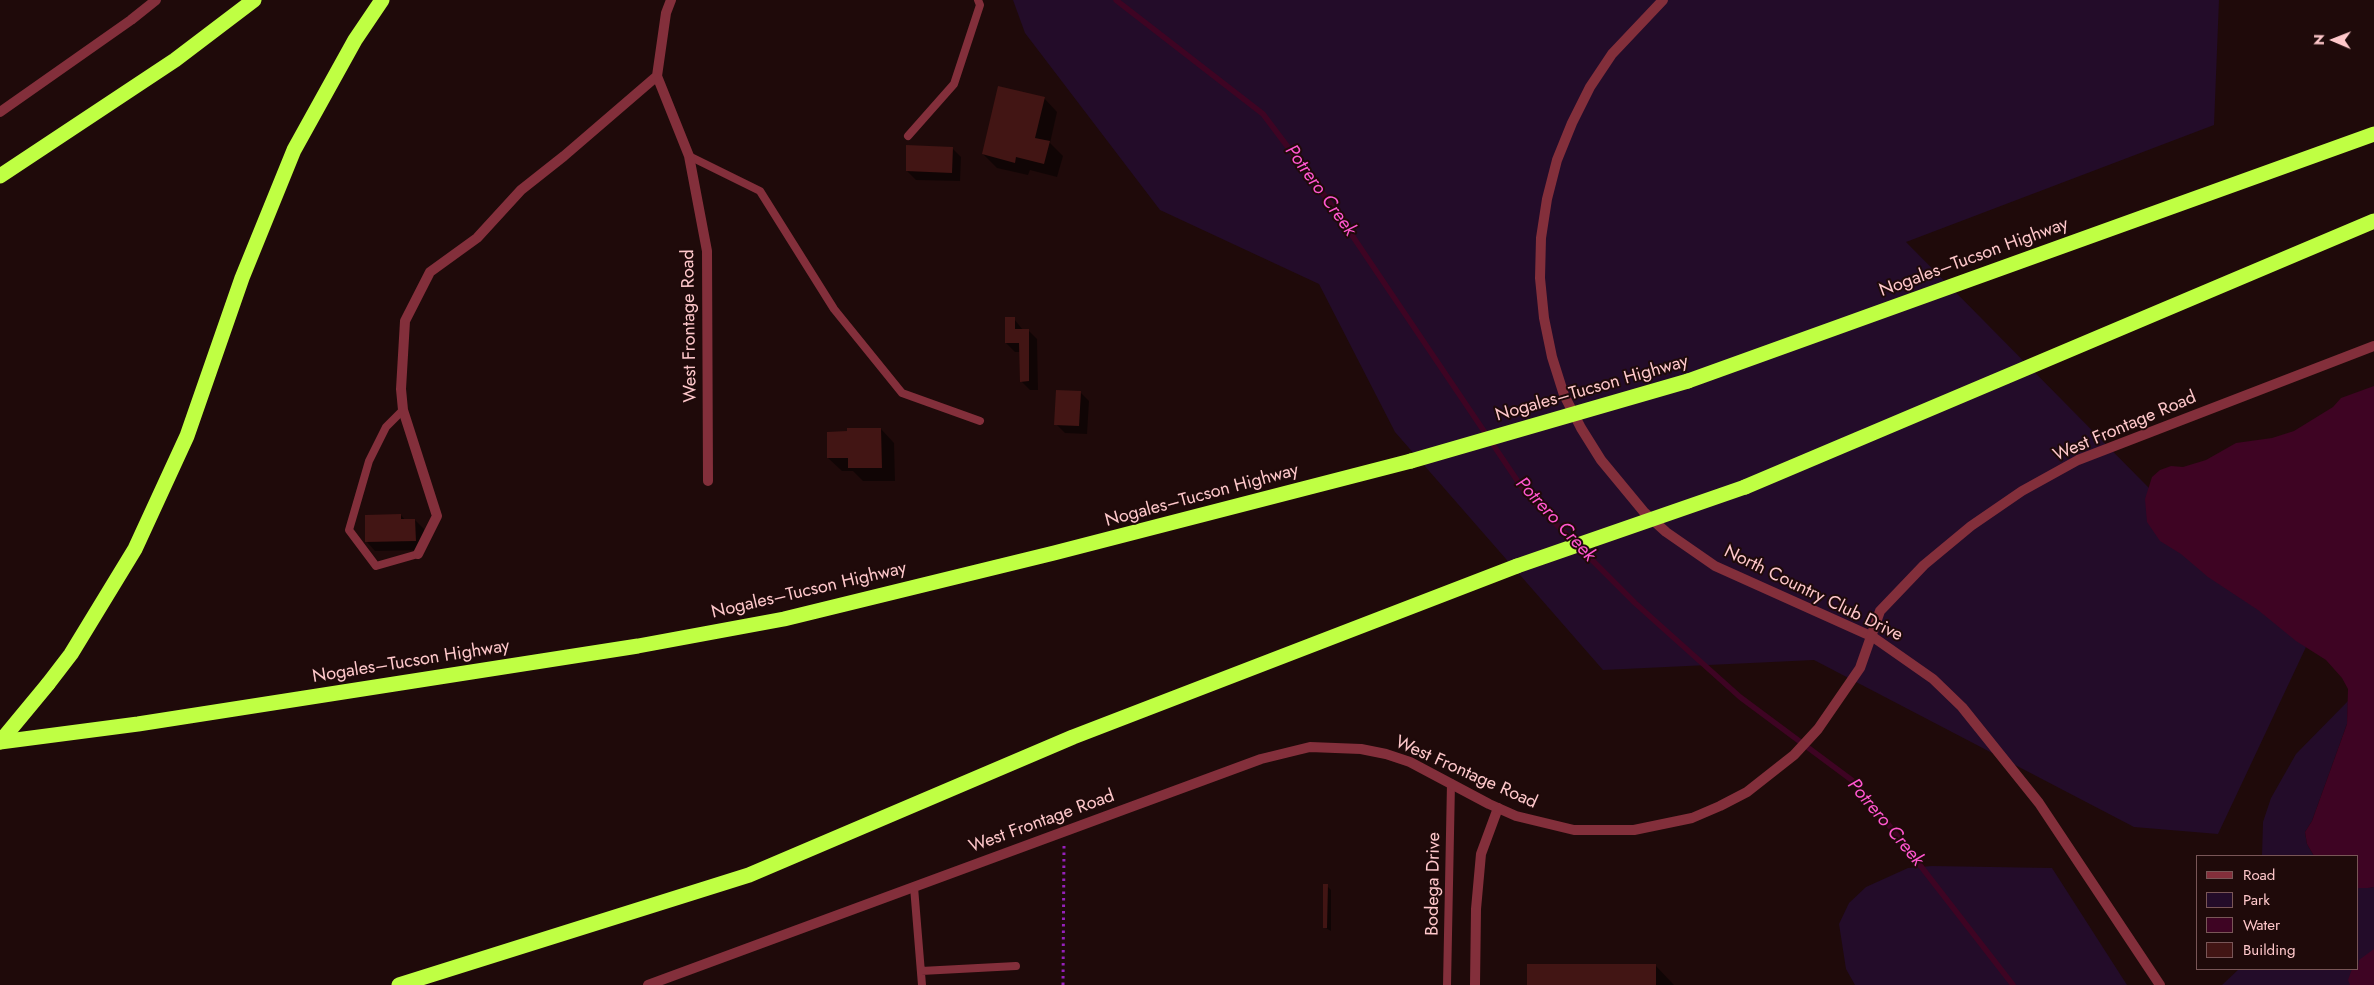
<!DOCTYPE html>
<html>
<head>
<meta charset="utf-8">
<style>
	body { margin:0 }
	#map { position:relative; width:2374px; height:985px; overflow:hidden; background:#1f0a0a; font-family:Jost,sans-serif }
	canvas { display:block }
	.legend { position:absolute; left:2196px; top:855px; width:162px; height:115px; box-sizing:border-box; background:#1f0a0a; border:1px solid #795657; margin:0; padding:6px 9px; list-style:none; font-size:15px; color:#ffc8cb }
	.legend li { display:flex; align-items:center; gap:10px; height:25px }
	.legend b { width:25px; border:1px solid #795657 }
	.north { position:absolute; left:2309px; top:15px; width:50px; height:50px; -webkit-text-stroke:4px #1f0a0a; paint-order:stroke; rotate:271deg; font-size:14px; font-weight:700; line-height:20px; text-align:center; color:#ffc8cb }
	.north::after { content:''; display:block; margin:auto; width:18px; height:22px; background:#ffc8cb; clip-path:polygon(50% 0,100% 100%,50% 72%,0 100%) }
</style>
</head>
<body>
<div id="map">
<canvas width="2374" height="985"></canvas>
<ul class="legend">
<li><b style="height:6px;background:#832f3b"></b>Road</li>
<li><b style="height:14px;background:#230c29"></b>Park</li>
<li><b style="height:14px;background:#3e0423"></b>Water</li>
<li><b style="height:14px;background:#421514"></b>Building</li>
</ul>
<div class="north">N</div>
</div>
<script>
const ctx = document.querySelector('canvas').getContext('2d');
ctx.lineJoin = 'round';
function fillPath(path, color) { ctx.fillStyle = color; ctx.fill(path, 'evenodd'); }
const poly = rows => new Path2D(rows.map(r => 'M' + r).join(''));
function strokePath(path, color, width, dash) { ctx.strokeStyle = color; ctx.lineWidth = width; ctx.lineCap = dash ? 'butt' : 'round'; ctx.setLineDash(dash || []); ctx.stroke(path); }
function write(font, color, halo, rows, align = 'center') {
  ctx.font = font + ' Jost,sans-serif'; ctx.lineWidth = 4; ctx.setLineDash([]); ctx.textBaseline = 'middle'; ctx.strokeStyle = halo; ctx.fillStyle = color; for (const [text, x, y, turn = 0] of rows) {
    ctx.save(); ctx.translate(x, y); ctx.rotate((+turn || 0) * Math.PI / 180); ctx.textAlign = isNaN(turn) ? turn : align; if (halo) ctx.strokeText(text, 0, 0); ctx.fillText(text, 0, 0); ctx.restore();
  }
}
const green = poly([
	[1013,0,2219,0,2214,125,1906,242,2306,647,2218,834,2134,827,1814,660,1603,670,1395,432,1319,284,1160,210,1025,33],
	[2348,701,2347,724,2312,821,2305,832,2307,844,2314,856,2262,856,2263,822,2271,798,2296,754],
	[1932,866,2052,868,2127,985,1855,985,1846,969,1839,924,1849,903,1866,887,1908,868],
	[2374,887,2374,985,2222,985,2239,969,2358,969,2358,888]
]);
const water = poly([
	[2374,386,2374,887,2368,888,2358,888,2358,856,2314,856,2307,844,2305,832,2312,821,2347,724,2348,689,2342,678,2326,660,2296,641,2258,610,2208,577,2181,554,2160,541,2147,522,2145,499,2152,477,2160,470,2171,466,2183,467,2206,460,2236,443,2272,438,2294,431,2333,407,2341,398],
	[2374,949,2374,985,2350,985,2348,980,2352,969,2358,969,2359,960]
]);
const shadow = poly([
	[1044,98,1057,112,1050,143,1063,156,1057,177,1030,170,1028,175,997,168,983,154],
	[952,148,961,157,960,181,916,180,907,171],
	[1014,319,1023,330,1028,330,1037,339,1038,390,1030,390,1021,381,1020,352,1015,352,1006,343],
	[1080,392,1089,401,1087,434,1065,433,1056,424],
	[881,429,894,443,895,481,863,481,853,471,842,471,828,458],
	[401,515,406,521,415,520,424,529,424,550,375,551,367,542],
	[1327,886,1331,890,1331,931,1324,927],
	[1656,966,1674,985,1528,985]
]);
const stream = poly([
	[1116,0,1263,114,1333,207,1527,495,1635,603,1740,697,1857,784,2013,985]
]);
const building = poly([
	[998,86,1045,97,1035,138,1050,141,1044,164,1016,157,1015,163,982,154],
	[906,145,953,147,952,173,906,171],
	[1005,317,1015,317,1015,329,1029,329,1029,381,1020,382,1019,343,1005,343],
	[1056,390,1081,391,1079,426,1054,425],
	[847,428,881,428,882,468,848,468,848,458,827,458,827,432,847,431],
	[401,514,401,519,415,519,416,541,365,542,365,515],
	[1323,884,1328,884,1327,928,1323,928],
	[1527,964,1656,964,1656,985,1527,985]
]);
const path = poly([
	[1063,985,1064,846]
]);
const service = poly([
	[908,136,954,84,980,5,978,0],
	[689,156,760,191,834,309,902,393,980,421],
	[403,410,386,427,369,461,349,530,376,566,418,554],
	[914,887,922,985],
	[921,971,1016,966],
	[1447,985,1451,783]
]);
const minor = poly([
	[671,0,666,13,657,76,689,156,707,251,708,481],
	[1663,0,1612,54,1590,87,1572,123,1557,160,1547,199,1541,238,1540,278,1544,318,1552,357,1564,395,1581,428,1601,460,1644,512,1666,532,1715,566,1873,637,1933,679,1962,707,2039,803,2160,985],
	[418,554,437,516,403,410,401,389,405,321,430,272,477,238,521,190,564,156,657,76],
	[1475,985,1476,909,1481,854,1498,808]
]);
const tertiary = poly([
	[0,112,131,20,156,0],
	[648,985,1261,759,1310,747,1361,749,1386,754,1410,762,1489,804,1516,816,1574,830,1634,830,1692,818,1720,806,1747,792,1794,755,1818,729,1860,668,1880,611,1924,565,1971,526,2022,491,2078,460,2374,346]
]);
const motorway = poly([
	[0,176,175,60,254,0],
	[1688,381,2374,134],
	[1745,487,2374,221],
	[48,684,71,654,135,549,187,436,242,278,294,150,355,40,382,0],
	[0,742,138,724,638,646,784,619,1054,553,1411,461],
	[399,985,749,875,1073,737,1517,566]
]);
const motorwayBridge = poly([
	[1411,461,1688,381],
	[1517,566,1745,487],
	[0,742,48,684]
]);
const streetNames = [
	["Nogales–Tucson Highway",1974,258,-20],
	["West Frontage Road",690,326,-91],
	["Nogales–Tucson Highway",1592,389,-16],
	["West Frontage Road",2125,427,-23],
	["Nogales–Tucson Highway",1202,496,-15],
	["Nogales–Tucson Highway",809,591,-13],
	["North Country Club Drive",1813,594,26],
	["Nogales–Tucson Highway",411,662,-9],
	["West Frontage Road",1466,773,24],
	["West Frontage Road",1042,822,-20],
	["Bodega Drive",1434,884,-89]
];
const waterNames = [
	["Potrero Creek",1320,191,54],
	["Potrero Creek",1555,520,47],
	["Potrero Creek",1885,823,50]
];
fillPath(green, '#230c29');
fillPath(water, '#3e0423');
fillPath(shadow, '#0007');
strokePath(stream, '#3e0423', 5.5);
fillPath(building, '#421514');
strokePath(path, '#9620bb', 3, [2.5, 4]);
strokePath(service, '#832f3b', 8);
strokePath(minor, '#832f3b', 10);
strokePath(tertiary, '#832f3b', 10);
strokePath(motorway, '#bfff43', 15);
strokePath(motorwayBridge, '#bfff43', 15);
write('18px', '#ffc8cb', '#1f0a0a', streetNames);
write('italic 19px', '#ff56cf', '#1f0a0a', waterNames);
</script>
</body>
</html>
